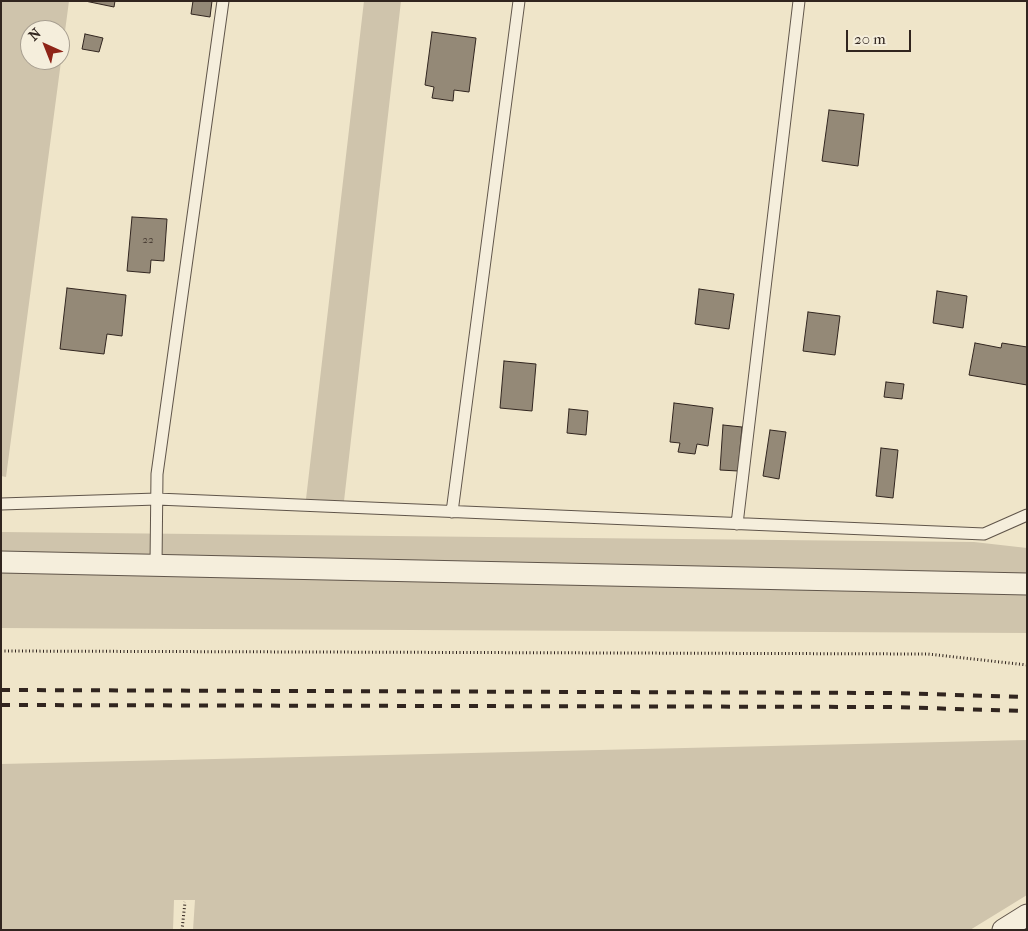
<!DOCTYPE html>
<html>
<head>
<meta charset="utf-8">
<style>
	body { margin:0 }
	#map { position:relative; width:1028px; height:931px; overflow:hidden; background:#efe5c9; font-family:"IM FELL French Canon",serif }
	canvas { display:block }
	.frame { position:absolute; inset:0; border:2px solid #31251f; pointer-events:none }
	.north { position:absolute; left:20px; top:20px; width:50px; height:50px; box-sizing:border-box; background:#f5eedc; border:1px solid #a79e90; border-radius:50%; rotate:316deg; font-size:14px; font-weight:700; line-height:20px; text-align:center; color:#31251f }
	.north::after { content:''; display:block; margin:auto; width:18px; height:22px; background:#8f2418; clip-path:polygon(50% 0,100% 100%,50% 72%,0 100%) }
	.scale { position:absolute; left:846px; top:30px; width:65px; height:22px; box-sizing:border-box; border:2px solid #31251f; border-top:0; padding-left:6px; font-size:15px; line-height:18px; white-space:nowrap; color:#31251f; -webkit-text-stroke:4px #f5eedc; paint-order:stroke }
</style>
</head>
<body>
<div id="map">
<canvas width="1028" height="931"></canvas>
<div class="frame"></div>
<div class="north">N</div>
<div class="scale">20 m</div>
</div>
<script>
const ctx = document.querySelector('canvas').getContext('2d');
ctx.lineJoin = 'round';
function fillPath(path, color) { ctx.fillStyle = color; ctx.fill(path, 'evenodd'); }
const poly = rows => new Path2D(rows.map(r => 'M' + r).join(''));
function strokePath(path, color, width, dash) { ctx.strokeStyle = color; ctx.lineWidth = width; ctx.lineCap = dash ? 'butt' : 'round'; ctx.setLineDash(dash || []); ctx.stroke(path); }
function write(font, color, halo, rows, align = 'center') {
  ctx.font = font + ' "IM FELL French Canon",serif'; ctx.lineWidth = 4; ctx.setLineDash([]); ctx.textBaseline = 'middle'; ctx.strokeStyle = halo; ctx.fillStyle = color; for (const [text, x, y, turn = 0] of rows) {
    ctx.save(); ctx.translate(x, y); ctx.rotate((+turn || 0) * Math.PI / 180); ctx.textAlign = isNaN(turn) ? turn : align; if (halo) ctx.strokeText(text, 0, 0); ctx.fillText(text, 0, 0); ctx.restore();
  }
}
const green = poly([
	[1,1,69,1,6,477,1,476],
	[30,30,60,30,60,60,30,60],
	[364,1,401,1,344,501,306,499],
	[1,532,974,542,1027,548,1027,633,1,628],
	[1027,740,1027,895,970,930,193,930,195,900,174,900,173,930,1,930,1,764]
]);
const building = poly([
	[85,1,115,1,114,7,85,1],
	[193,1,212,1,210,17,191,14,193,1],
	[432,32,476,38,469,92,454,90,453,101,432,98,434,87,425,85,432,32],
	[85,34,103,38,99,52,82,49,85,34],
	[829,110,864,114,858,166,822,161,829,110],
	[132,217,167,219,164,261,151,260,150,273,127,271,132,217],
	[67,288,126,295,122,336,107,334,104,354,60,349,67,288],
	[699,289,734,294,729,329,695,324,699,289],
	[937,291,967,296,963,328,933,323,937,291],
	[808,312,840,316,835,355,803,351,808,312],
	[975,343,1001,348,1002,343,1027,347,1027,385,969,375,975,343],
	[504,361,536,364,532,411,500,408,504,361],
	[886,382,904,384,902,399,884,397,886,382],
	[674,403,713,408,708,446,697,444,695,454,678,452,680,443,670,442,674,403],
	[569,409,588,411,586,435,567,433,569,409],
	[723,425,742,427,738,471,720,470,723,425],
	[770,430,786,432,779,479,763,476,770,430],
	[881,448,898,450,893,498,876,496,881,448]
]);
const path = poly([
	[1,651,928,654,1027,665],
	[182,930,185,902]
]);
const lane = poly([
	[1,504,157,499,984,534,1027,515],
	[452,512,519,1],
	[737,524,799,1],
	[156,565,157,474,223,1]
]);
const street = poly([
	[1,562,1027,584],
	[1003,930,1027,915]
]);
const rail = poly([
	[1,690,891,693,1027,697],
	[1,705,890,707,1027,711]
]);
const numberNames = [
	["22",148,240]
];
fillPath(green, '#cfc4ac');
fillPath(building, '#948977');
strokePath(building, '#31251f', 1);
strokePath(lane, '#60554a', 13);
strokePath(street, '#60554a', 23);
strokePath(path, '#31251f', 3, [1, 2.5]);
strokePath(lane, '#f5eedc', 11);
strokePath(street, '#f5eedc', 21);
strokePath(rail, '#31251f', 4, [9, 9]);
write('11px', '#4a3e35', null, numberNames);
</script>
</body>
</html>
